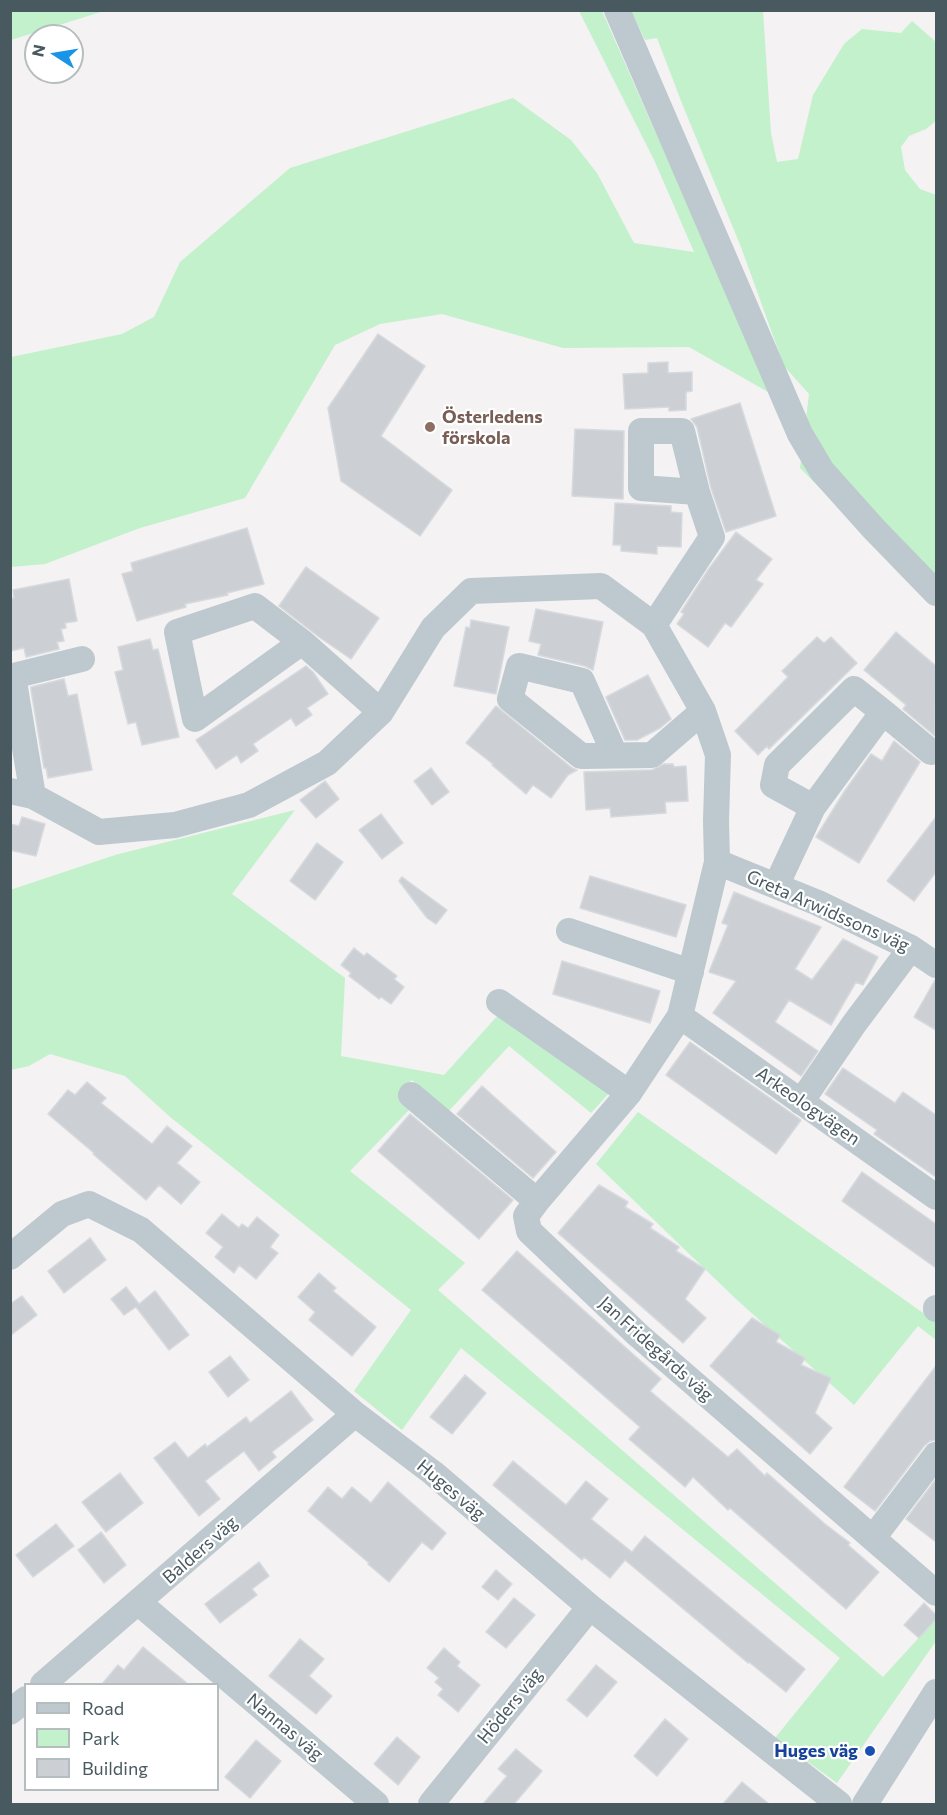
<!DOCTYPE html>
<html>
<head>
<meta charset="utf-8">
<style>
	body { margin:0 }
	#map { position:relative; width:947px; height:1815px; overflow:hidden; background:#f4f2f2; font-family:Commissioner,sans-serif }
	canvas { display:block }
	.frame { position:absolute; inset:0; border:12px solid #495960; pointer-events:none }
	.legend { position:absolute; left:24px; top:1683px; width:195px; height:108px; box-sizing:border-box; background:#fff; border:2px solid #b6bdbf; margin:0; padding:8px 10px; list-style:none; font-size:18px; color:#495960 }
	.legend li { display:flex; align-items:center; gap:12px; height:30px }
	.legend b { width:30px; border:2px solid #b6bdbf }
	.north { position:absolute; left:24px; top:24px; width:60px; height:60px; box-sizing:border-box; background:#fff; border:2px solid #b6bdbf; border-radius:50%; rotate:282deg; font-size:16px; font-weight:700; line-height:24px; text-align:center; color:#495960 }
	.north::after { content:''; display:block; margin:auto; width:21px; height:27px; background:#1994e7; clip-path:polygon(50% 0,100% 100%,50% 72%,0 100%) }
</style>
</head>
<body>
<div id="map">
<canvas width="947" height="1815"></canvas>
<div class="frame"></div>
<ul class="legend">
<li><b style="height:8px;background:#bdc9ce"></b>Road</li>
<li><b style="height:16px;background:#c2f1cc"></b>Park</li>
<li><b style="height:16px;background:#ccd0d4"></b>Building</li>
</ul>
<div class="north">N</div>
</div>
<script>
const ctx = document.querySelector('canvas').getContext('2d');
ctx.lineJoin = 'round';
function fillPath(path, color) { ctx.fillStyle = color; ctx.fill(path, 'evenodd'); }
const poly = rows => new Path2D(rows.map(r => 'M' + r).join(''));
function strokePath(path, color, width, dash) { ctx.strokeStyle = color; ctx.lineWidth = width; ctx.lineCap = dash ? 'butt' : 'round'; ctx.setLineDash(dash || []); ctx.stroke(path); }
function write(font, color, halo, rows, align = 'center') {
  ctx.font = font + ' Commissioner,sans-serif'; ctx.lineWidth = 4.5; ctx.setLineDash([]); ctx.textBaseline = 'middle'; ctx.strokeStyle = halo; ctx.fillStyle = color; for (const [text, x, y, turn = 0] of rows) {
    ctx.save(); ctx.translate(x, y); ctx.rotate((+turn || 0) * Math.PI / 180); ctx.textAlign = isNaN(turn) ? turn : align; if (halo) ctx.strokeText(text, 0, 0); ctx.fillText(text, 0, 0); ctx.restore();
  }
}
const green = poly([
	[11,10,104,10,104,11,11,40],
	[579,11,602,11,653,127,725,283,768,392,689,347,563,348,442,314,380,324,335,345,245,498,140,528,45,564,11,567,11,357,122,334,154,317,180,262,290,168,513,98,571,140,597,173,634,243,694,252,655,162],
	[631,11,763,11,771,133,777,162,798,159,813,95,844,44,862,29,901,33,912,21,936,42,936,121,926,129,909,136,901,147,905,170,920,189,936,195,936,605,800,468,809,394,784,366,741,247,683,106,657,38,645,40],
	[295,810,232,894,345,978,341,1056,444,1075,500,1013,610,1092,591,1113,509,1046,447,1113,412,1080,398,1091,412,1107,350,1171,465,1263,438,1290,883,1677,936,1619,936,1641,837,1783,775,1738,840,1658,461,1348,402,1430,354,1391,411,1310,169,1116,125,1076,50,1054,29,1066,11,1070,10,890,115,855],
	[638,1112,936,1322,936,1340,918,1326,854,1405,736,1299,596,1164]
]);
const building = poly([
	[378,334,425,366,381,436,452,490,420,536,341,481,328,408,378,334],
	[668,362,668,373,692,372,692,391,686,392,686,410,669,411,669,407,625,409,623,374,648,373,648,363,668,362],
	[740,403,776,516,726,532,711,488,697,427,691,419,740,403],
	[575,429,624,431,623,499,572,496,575,429],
	[615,503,671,506,671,512,682,513,681,547,657,546,657,554,621,551,621,545,613,545,615,503],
	[247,528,264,584,227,593,228,595,185,604,186,607,137,621,122,574,133,571,131,563,247,528],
	[736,532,772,559,756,580,763,584,731,627,725,623,708,647,677,624,684,614,681,612,708,570,736,532],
	[306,567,379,618,351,659,319,637,279,606,306,567],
	[69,579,77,621,65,623,66,628,61,629,64,641,57,642,59,649,26,657,24,648,10,651,10,599,14,598,13,590,69,579],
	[536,609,603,622,593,670,585,666,538,655,541,644,529,641,536,609],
	[471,620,509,627,496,694,454,686,466,627,470,628,471,620],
	[896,632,936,666,935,736,903,709,906,705,864,670,896,632],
	[817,637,824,643,831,637,857,663,769,749,767,746,758,755,735,731,788,677,782,671,817,637],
	[150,639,153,650,158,649,179,737,142,745,136,722,128,724,115,672,123,670,118,647,150,639],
	[306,666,313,672,328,694,307,708,312,715,296,726,291,718,253,744,258,751,241,763,237,755,216,769,196,740,306,666],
	[648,675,671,719,660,728,637,740,625,740,606,697,648,675],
	[64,679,68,696,77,694,92,770,48,778,46,768,44,768,31,690,31,687,64,679],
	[496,706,572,768,577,770,568,775,551,798,533,785,526,794,492,765,493,764,466,743,496,706],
	[894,741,920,762,859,863,816,837,844,792,871,754,882,761,894,741],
	[664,764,673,764,674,767,686,766,688,801,665,802,666,813,611,817,610,808,586,810,584,772,652,770,664,764],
	[431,768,449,792,432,805,414,781,431,768],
	[325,781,339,799,316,818,300,800,325,781],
	[381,814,403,843,382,859,359,830,381,814],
	[22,817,45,824,36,856,10,850,10,824,19,826,22,817],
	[936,817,936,872,914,901,887,881,936,817],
	[317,843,343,862,315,900,290,881,317,843],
	[590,876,686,905,676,937,580,908,590,876],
	[402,877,447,910,436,924,427,918,399,881,402,877],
	[734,892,821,927,795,969,812,980,843,939,878,957,863,985,856,982,831,1025,789,1000,775,1022,818,1051,801,1076,713,1013,736,981,709,972,728,925,722,923,734,892],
	[354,948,364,956,367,953,397,976,394,979,404,987,391,1004,381,997,379,999,349,976,351,973,341,965,354,948],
	[562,961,660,991,650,1023,553,994,562,961],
	[935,980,936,980,936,1030,914,1017,935,980],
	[690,1042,801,1120,776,1154,666,1075,690,1042],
	[843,1068,895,1103,903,1092,936,1115,936,1177,874,1134,877,1130,825,1094,843,1068],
	[87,1082,106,1098,101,1103,152,1144,167,1126,192,1146,177,1163,200,1182,181,1204,159,1185,146,1200,93,1154,94,1153,48,1114,68,1090,75,1095,87,1082],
	[482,1086,556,1152,533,1178,457,1114,482,1086],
	[410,1114,513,1200,479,1239,378,1151,410,1114],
	[862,1172,936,1224,936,1268,842,1201,862,1172],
	[599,1185,628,1202,625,1207,653,1224,650,1228,679,1247,676,1251,705,1269,685,1299,706,1318,683,1343,558,1233,599,1185],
	[222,1214,239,1228,242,1224,248,1228,257,1217,279,1235,270,1247,278,1253,256,1279,239,1265,234,1273,215,1257,223,1247,206,1233,222,1214],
	[90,1238,106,1260,64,1293,48,1271,90,1238],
	[517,1251,661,1379,650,1391,728,1457,737,1449,765,1476,767,1473,825,1524,850,1543,848,1545,879,1572,846,1609,730,1508,728,1510,693,1477,685,1487,629,1439,640,1427,482,1290,517,1251],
	[319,1273,336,1288,333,1291,376,1327,352,1356,309,1320,315,1312,298,1297,319,1273],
	[126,1287,139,1304,155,1291,189,1335,169,1350,136,1307,124,1315,111,1299,126,1287],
	[22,1296,37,1315,10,1336,10,1304,22,1296],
	[752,1318,780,1335,776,1342,805,1358,801,1365,831,1378,815,1413,832,1428,810,1454,710,1366,752,1318],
	[230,1356,249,1380,228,1397,209,1372,230,1356],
	[936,1366,936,1440,930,1441,924,1446,875,1511,844,1487,936,1366],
	[465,1375,486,1393,452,1434,430,1417,465,1375],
	[291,1391,313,1420,272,1452,276,1457,259,1471,244,1451,205,1481,220,1499,199,1516,154,1458,175,1442,188,1458,205,1444,207,1447,246,1417,250,1423,291,1391],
	[513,1461,566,1505,586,1481,608,1499,591,1519,632,1552,645,1536,805,1669,786,1692,749,1662,748,1663,625,1560,610,1578,584,1557,582,1560,493,1485,513,1461],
	[120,1473,143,1503,106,1532,82,1502,120,1473],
	[936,1479,936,1542,906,1519,936,1479],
	[388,1482,446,1533,432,1550,422,1542,389,1582,368,1564,369,1563,308,1511,328,1487,342,1499,352,1487,371,1503,388,1482],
	[56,1524,74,1546,33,1577,16,1555,56,1524],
	[101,1532,126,1565,104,1583,78,1550,101,1532],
	[259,1562,269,1576,252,1589,257,1595,220,1623,205,1604,259,1562],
	[496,1570,512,1584,498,1600,482,1587,496,1570],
	[514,1598,535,1615,506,1648,486,1632,514,1598],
	[924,1603,936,1615,936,1619,919,1638,904,1625,924,1603],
	[300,1639,324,1659,309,1676,332,1696,316,1714,269,1676,300,1639],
	[143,1647,188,1684,102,1684,118,1665,124,1670,143,1647],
	[444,1648,460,1662,457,1666,480,1685,458,1712,438,1695,443,1689,435,1682,439,1678,427,1668,444,1648],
	[596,1665,617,1682,587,1717,567,1700,596,1665],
	[665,1719,688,1739,657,1776,634,1756,665,1719],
	[397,1737,420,1757,398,1785,374,1764,397,1737],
	[256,1740,281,1761,250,1798,225,1777,256,1740],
	[516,1749,542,1771,514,1804,483,1804,507,1776,498,1769,516,1749],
	[742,1782,769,1804,723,1804,742,1782]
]);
const minor = poly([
	[617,10,800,434,822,471,874,529,936,593],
	[654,625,712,537,697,492,682,431,641,431,641,488,697,492],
	[302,642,195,719,177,632,255,606,302,642,381,712],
	[10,676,13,676,33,796],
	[13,676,82,659],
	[883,712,931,752],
	[615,755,582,681,519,666,510,699,581,756,652,755,703,711],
	[10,791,33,796,99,832,175,825,249,805,327,763,381,712,433,628,471,591,601,586,654,625,703,711,718,755,716,821,717,862,680,1016,629,1093,537,1201],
	[717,862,818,903,911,948,936,965],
	[776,886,813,807,883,712,854,689,777,765,773,785,813,807],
	[569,931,691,972],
	[499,1002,629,1093],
	[680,1016,936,1197],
	[411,1095,537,1201,526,1216,529,1231,637,1334,936,1593],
	[801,1102,854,1024,911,948],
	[10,1257,62,1214,89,1204,141,1230,355,1414,433,1473,590,1607,839,1804],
	[936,1309,936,1308],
	[873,1538,936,1455],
	[139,1603,376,1804],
	[43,1684,355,1414],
	[10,1712,26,1699],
	[431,1804,590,1607],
	[865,1804,936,1692]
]);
const markers = [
	[430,427,6,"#8d6e63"],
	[870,1751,6,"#1a4fb4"]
];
const educationNames = [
	["Österledens",442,417],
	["förskola",442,438]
];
const streetNames = [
	["Greta Arwidssons väg",828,911,24],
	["Arkeologvägen",808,1106,35],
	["Jan Fridegårds väg",656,1349,42],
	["Huges väg",451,1490,40],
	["Balders väg",200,1550,-41],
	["Höders väg",510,1706,-51],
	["Nannas väg",285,1727,40]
];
const transitNames = [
	["Huges väg",858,1751]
];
fillPath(green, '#c2f1cc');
fillPath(building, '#ccd0d4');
strokePath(building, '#d6d9dd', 1.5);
strokePath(minor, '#bdc9ce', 26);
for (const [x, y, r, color] of markers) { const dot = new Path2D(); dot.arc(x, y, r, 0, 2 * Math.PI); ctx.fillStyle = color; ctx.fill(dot); strokePath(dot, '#fff', 2); }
write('bold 18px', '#785e54', '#fff', educationNames, 'left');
write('18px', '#495960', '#fff', streetNames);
write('bold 18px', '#164399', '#fff', transitNames, 'right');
</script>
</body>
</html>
